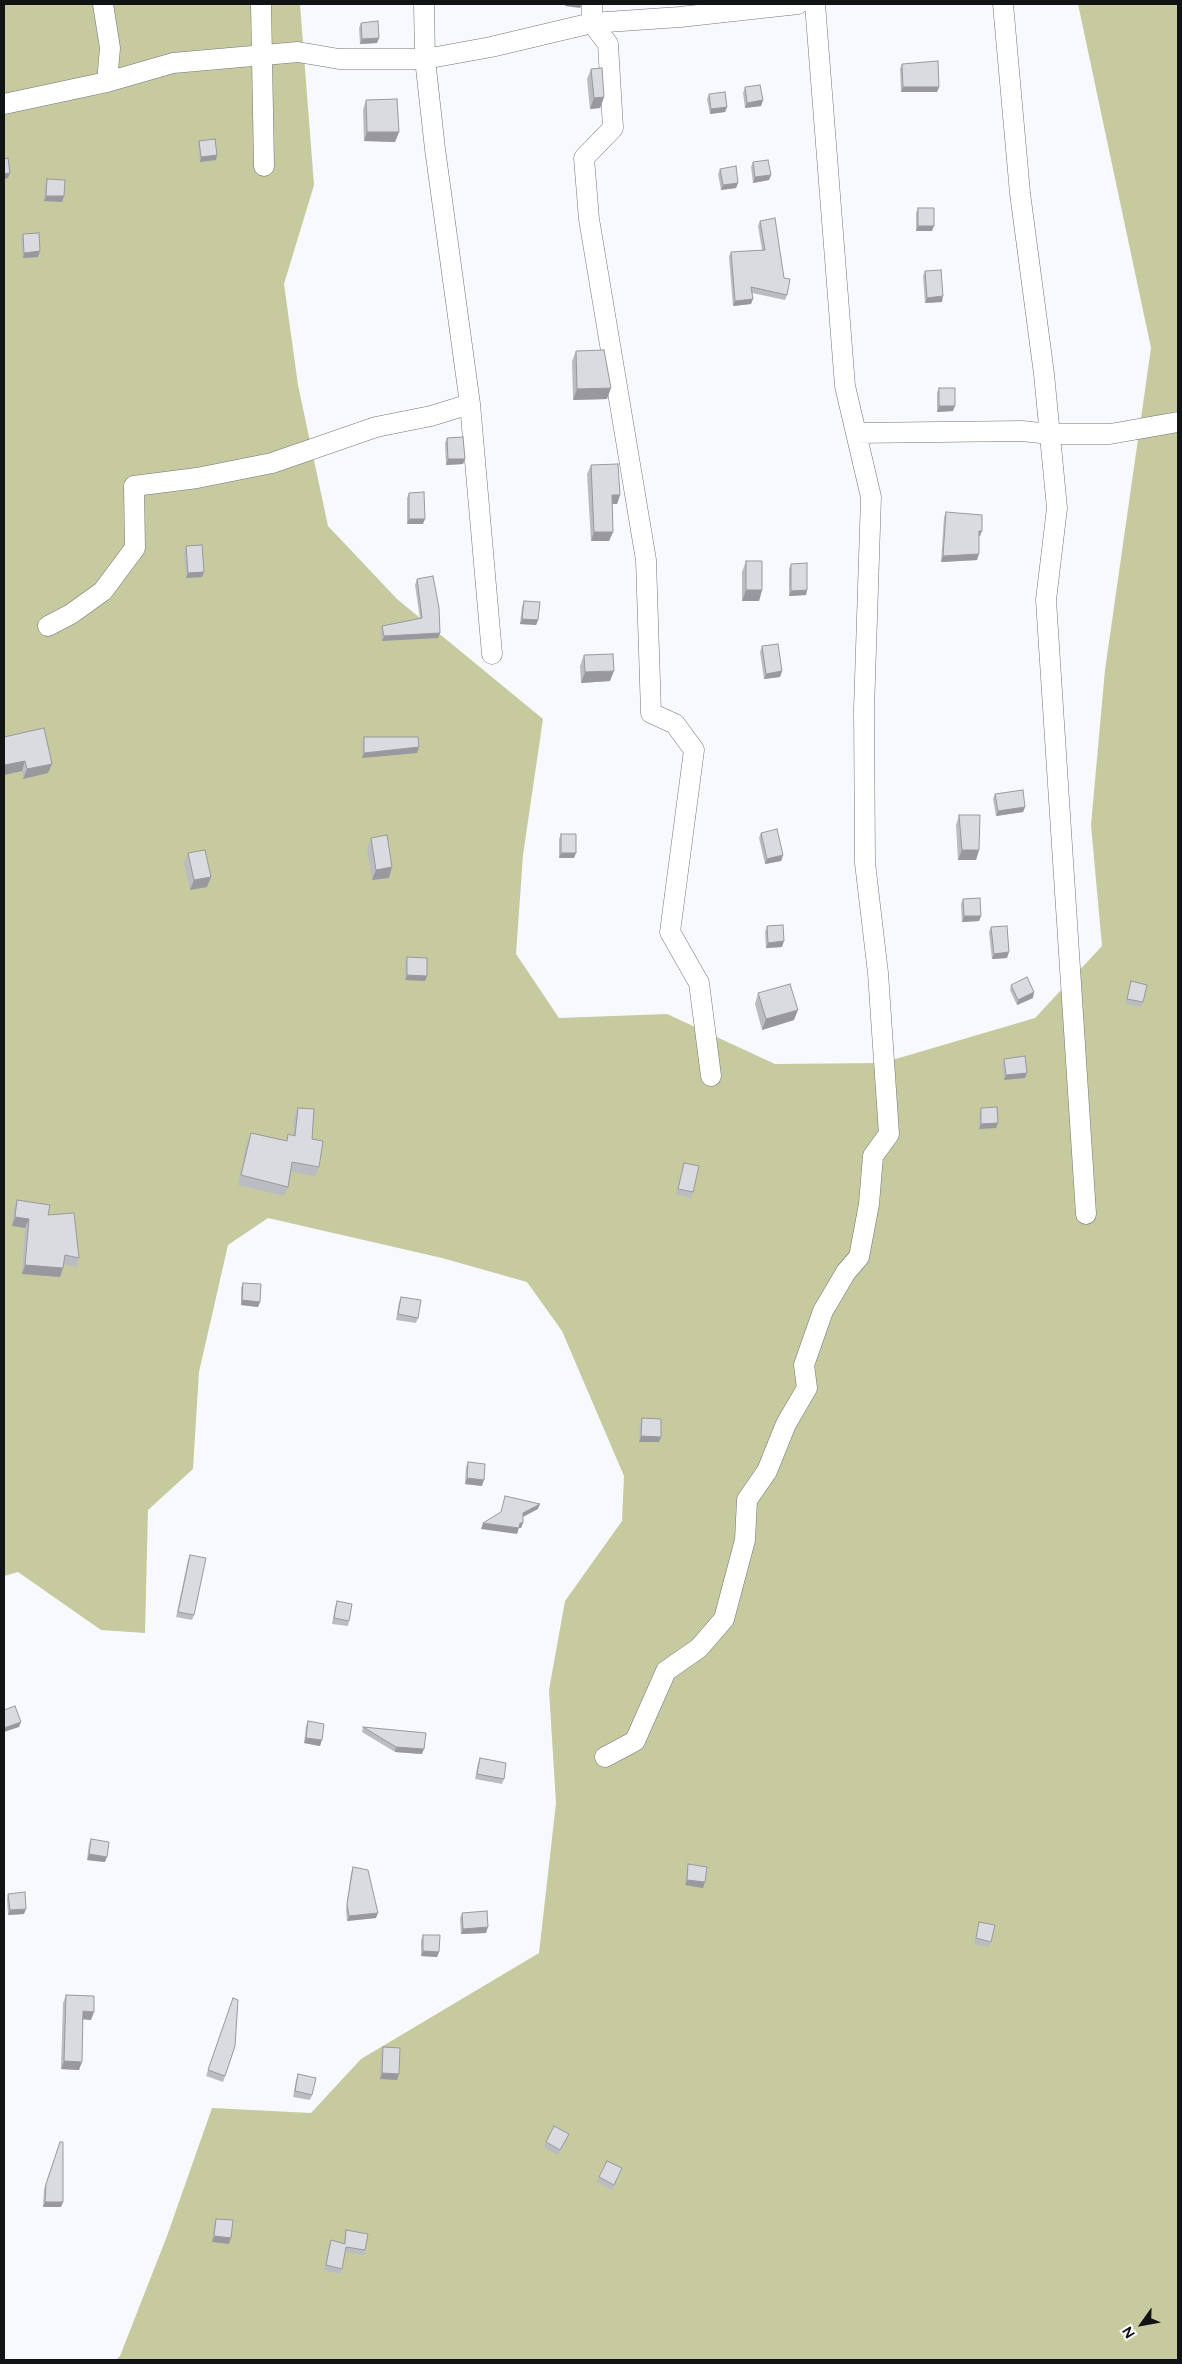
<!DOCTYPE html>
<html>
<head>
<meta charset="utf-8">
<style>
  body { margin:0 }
  #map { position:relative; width:1182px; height:2364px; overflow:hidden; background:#f7f9fe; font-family:Figtree,sans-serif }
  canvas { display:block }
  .frame { position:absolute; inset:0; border:5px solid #121315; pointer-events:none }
  .north { position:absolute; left:1117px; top:2299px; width:50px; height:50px; -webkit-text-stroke:4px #fff; paint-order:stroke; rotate:238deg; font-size:14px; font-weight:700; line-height:20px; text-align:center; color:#121315 }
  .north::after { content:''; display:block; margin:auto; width:18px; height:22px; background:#121315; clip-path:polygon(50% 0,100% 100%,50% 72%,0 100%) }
</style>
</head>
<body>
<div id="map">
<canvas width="1182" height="2364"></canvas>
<div class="frame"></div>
<div class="north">N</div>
</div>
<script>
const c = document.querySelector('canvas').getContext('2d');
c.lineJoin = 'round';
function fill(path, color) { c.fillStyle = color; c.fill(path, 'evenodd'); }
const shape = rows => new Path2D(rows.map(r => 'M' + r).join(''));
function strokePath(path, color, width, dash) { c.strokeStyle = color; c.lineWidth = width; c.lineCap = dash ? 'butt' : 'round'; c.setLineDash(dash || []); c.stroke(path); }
fill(shape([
  [4,4,300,4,314,185,284,284,298,385,328,526,397,599,543,719,523,855,516,954,559,1018,667,1014,775,1064,882,1063,1035,1018,1102,946,1091,825,1105,670,1151,348,1078,4,1178,4,1178,2360,116,2360,120,2356,167,2236,212,2108,311,2113,361,2059,539,1953,556,1803,549,1690,565,1601,622,1521,624,1476,562,1331,527,1282,442,1258,268,1218,228,1245,199,1372,193,1469,148,1510,145,1633,101,1630,18,1572,4,1576]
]), '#c6ca9e');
const minor = shape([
  [103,4,110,48,107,82],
  [261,4,264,166],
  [424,4,425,59,435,149,470,404,492,654],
  [592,4,592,23,608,44,613,128,584,158,589,219,646,560,651,713,675,724,694,750,670,932,699,983,711,1076],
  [1003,4,1020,193,1044,374,1057,508,1046,600,1086,1214],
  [4,104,107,82,173,63,298,52,339,59,425,59,491,47,592,23,680,17,798,4],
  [856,433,1022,431,1050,434,1110,434,1178,422],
  [48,626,71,614,103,591,135,548,134,486,197,478,272,463,376,427,431,416,470,404],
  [605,1757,635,1741,666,1671,699,1648,724,1619,745,1540,747,1500,767,1471,786,1424,807,1388,804,1365,823,1311,846,1272,859,1257,869,1204,873,1156,889,1134,878,973,865,863,864,709,871,497,845,386,815,4]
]);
strokePath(minor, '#737479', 21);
strokePath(minor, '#fff', 20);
fill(shape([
  [361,23,379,38,377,43,360,44,359,28],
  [902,64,939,87,937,92,901,92,900,69],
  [591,69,604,97,600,108,590,109,587,79],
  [745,87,763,100,761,106,745,108,743,93],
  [709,94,727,107,725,112,710,114,707,99],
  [366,100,399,132,395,142,364,141,363,110],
  [199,141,217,155,216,160,200,162,198,146],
  [753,162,771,175,769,180,753,183,751,167],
  [720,169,738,183,736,188,721,190,718,174],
  [47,179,64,196,62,202,44,201,45,184],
  [918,208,932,231,916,231,916,213],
  [760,221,787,295,785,300,752,293,751,304,733,306,729,257,731,252,762,250,758,226],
  [23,234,38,257,23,258,21,240],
  [925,271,942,302,925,303,923,276],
  [576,351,607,399,573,400,572,361],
  [939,388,953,411,937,412,937,393],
  [447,438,465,459,463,464,446,465,445,443],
  [591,465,620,495,617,504,612,504,613,532,609,541,591,541,587,474],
  [409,493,423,524,407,524,407,498],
  [946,512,980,536,979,536,977,560,941,562,944,517],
  [186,546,202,577,186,578,184,552],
  [746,561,762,590,759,601,742,601,742,572],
  [791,564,807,590,806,595,789,596,789,569],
  [417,579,440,633,438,638,382,641,380,631,382,626,420,619,415,585],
  [524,601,538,620,536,625,520,624,522,606],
  [762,646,782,671,780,677,764,679,760,652],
  [584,655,610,681,581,683,580,666],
  [4,737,48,773,23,779,22,771,4,775],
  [364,737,417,753,362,758,362,742],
  [995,794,1025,807,1023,812,996,816,993,799],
  [959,815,979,850,976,860,958,860,956,825],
  [761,833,783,855,781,861,765,864,759,838],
  [561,834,574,858,559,858,559,839],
  [371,838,389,878,372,880,367,848],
  [188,853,211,877,207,887,190,890,184,863],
  [963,899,981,916,979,921,962,922,961,904],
  [767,926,782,947,766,948,765,932],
  [991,927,1007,958,992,959,989,932],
  [407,957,427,976,425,981,405,980,405,963],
  [1131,981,1143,1002,1141,1007,1125,1004],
  [1011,985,1033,998,1017,1005,1010,990],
  [758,993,794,1020,762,1030,755,1004],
  [1004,1059,1025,1078,1004,1080,1002,1064],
  [298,1108,312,1139,319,1167,315,1176,291,1172,288,1187,284,1196,238,1185,247,1142,251,1133,286,1141,288,1134,293,1135,294,1117],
  [981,1108,998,1123,996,1128,979,1129,979,1113],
  [684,1163,693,1192,691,1198,676,1194],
  [17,1200,48,1215,79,1258,76,1267,64,1264,60,1277,22,1274,25,1228,12,1226,14,1209],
  [243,1283,260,1302,258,1307,241,1305,241,1288],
  [401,1297,418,1318,416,1323,396,1320,399,1302],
  [642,1418,659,1442,639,1442,640,1423],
  [468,1462,482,1486,465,1484,466,1467],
  [190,1555,194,1615,192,1620,176,1617,188,1560],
  [337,1601,349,1621,348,1626,332,1624,335,1607],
  [308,1721,320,1746,304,1743,306,1726],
  [363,1727,422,1754,395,1752,362,1732],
  [480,1758,504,1779,502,1784,475,1779,478,1763],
  [91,1839,105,1862,87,1860,89,1844],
  [688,1864,705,1882,703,1888,685,1885,687,1870],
  [353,1867,376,1918,347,1921,346,1910,351,1873],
  [8,1894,24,1914,8,1915,7,1899],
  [462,1913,486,1933,461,1934,460,1918],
  [979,1922,991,1942,989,1947,974,1944],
  [423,1935,439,1952,437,1957,421,1956,421,1940],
  [66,1995,91,2020,83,2019,79,2070,61,2069,63,2003],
  [233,1998,235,2046,223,2082,206,2076],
  [383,2047,397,2080,380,2079,381,2052],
  [298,2074,312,2095,310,2100,293,2097,296,2080],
  [567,2139,558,2155,544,2147,546,2142],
  [60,2142,63,2202,61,2207,43,2207,44,2189],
  [622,2168,612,2190,597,2182,599,2177],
  [216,2219,229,2244,212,2242,214,2224],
  [346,2230,365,2250,364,2255,345,2252,342,2269,340,2274,324,2270,329,2246,331,2240,344,2243,345,2235]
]), '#bbbcc1');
fill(shape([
  [566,4,582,4,580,8,565,6],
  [379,38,377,43,360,44,362,39],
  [903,87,939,87,937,92,901,92],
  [604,97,600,108,590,109,594,98],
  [763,100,761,106,745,108,747,103],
  [727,107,725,112,710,114,711,109],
  [367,132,399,132,395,142,364,141],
  [217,155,216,160,200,162,201,157],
  [10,173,8,178,4,179,4,174],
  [771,175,769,180,753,183,755,177],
  [738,183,736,188,721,190,723,185],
  [46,196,64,196,62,202,44,201],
  [918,226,934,226,932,231,916,231],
  [40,251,38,257,23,258,24,253],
  [943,296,942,302,925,303,927,298],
  [753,299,751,304,733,306,735,301],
  [611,388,607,399,573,400,577,389],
  [939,406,955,406,953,411,937,412],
  [448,459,465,459,463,464,446,465],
  [612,495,620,495,617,504,609,504],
  [409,519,425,519,423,524,407,524],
  [979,531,982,531,980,536,977,536],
  [594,532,613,532,609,541,591,541],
  [979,554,977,560,941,562,943,556],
  [204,572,202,577,186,578,188,573],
  [746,590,762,590,759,601,742,601],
  [807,590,806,595,789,596,791,591],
  [522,619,538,620,536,625,520,624],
  [440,633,438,638,382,641,384,636],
  [614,671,610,681,581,683,585,672],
  [782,671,780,677,764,679,766,674],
  [419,747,417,753,362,758,364,753],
  [25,761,22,771,4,775,5,765],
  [52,764,48,773,23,779,27,769],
  [1025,807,1023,812,996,816,998,811],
  [962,850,979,850,976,860,958,860],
  [561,853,576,853,574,858,559,858],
  [783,855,781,861,765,864,767,859],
  [392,867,389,878,372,880,376,870],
  [211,877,207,887,190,890,194,880],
  [964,916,981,916,979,921,962,922],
  [784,941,782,947,766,948,768,943],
  [1009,952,1007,958,992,959,994,954],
  [407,975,427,976,425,981,405,980],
  [1034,992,1033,998,1017,1005,1018,1000],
  [798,1010,794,1020,762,1030,766,1019],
  [1027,1073,1025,1078,1004,1080,1006,1075],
  [998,1123,996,1128,979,1129,981,1124],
  [15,1217,29,1219,25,1228,12,1226],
  [25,1265,63,1268,60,1277,22,1274],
  [242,1300,260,1302,258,1307,241,1305],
  [641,1436,661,1437,659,1442,639,1442],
  [467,1478,484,1480,482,1486,465,1484],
  [540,1504,538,1509,521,1518,523,1513],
  [483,1523,519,1528,517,1534,481,1529],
  [520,1523,523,1523,521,1528,518,1528],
  [21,1722,19,1727,4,1732,4,1728],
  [306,1738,322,1740,320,1746,304,1743],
  [396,1747,424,1749,422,1754,395,1752],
  [89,1854,107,1857,105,1862,87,1860],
  [687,1880,705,1882,703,1888,685,1885],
  [26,1909,24,1914,8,1915,10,1910],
  [378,1913,376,1918,347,1921,349,1916],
  [488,1927,486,1933,461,1934,463,1929],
  [423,1951,439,1952,437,1957,421,1956],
  [83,2011,94,2012,91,2020,80,2019],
  [64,2061,82,2062,79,2070,61,2069],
  [382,2073,399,2074,397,2080,380,2079],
  [45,2202,63,2202,61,2207,43,2207],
  [214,2236,231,2238,229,2244,212,2242]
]), '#99999d');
const building = shape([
  [378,21,379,38,362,39,361,23,378,21],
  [938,61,939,87,903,87,902,64,938,61],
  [602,68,604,97,594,98,591,69,602,68],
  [760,85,763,100,747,103,745,87,760,85],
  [725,92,727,107,711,109,709,94,725,92],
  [397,99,399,132,367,132,366,100,397,99],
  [215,139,217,155,201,157,199,141,215,139],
  [8,158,10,173,4,174,4,159,8,158],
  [768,160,771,175,755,177,753,162,768,160],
  [736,166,738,183,723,185,720,169,736,166],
  [47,179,65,180,64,196,46,196,47,179],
  [918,208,934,208,934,226,918,226,918,208],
  [775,218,784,278,790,279,787,295,751,287,753,299,735,301,731,252,765,250,760,221,775,218],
  [39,233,40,251,24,253,23,234,39,233],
  [941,270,943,296,927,298,925,271,941,270],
  [604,350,611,388,577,389,576,351,604,350],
  [939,388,955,388,955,406,939,406,939,388],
  [463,437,465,459,448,459,447,438,463,437],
  [618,464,620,495,612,495,613,532,594,532,591,465,618,464],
  [424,492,425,519,409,519,409,493,424,492],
  [946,512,982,515,982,531,979,531,979,554,943,556,946,512],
  [202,545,204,572,188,573,186,546,202,545],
  [746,561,762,561,762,590,746,590,746,561],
  [807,563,807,590,791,591,791,564,807,563],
  [433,576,439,608,440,633,384,636,382,626,422,618,417,579,433,576],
  [524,601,540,602,538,620,522,619,524,601],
  [778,644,782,671,766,674,762,646,778,644],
  [613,654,614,671,585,672,584,655,613,654],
  [44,728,52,764,27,769,25,761,5,765,4,762,4,737,44,728],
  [364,737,418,737,419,747,364,753,364,737],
  [1023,790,1025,807,998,811,995,794,1023,790],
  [959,815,980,815,979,850,962,850,959,815],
  [777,829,783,855,767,859,761,833,777,829],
  [561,834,576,834,576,853,561,853,561,834],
  [387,835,392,867,376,870,371,838,387,835],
  [205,850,211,877,194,880,188,853,205,850],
  [980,898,981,916,964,916,963,899,980,898],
  [783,925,784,941,768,943,767,926,783,925],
  [1007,926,1009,952,994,954,991,927,1007,926],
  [407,957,427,958,427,976,407,975,407,957],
  [1027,977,1034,992,1018,1000,1011,985,1027,977],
  [1131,981,1147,985,1143,1002,1127,999,1131,981],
  [790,984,798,1010,766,1019,758,993,790,984],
  [1025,1056,1027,1073,1006,1075,1004,1059,1025,1056],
  [997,1107,998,1123,981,1124,981,1108,997,1107],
  [298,1108,314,1109,312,1139,323,1141,319,1167,292,1162,288,1187,241,1175,251,1133,287,1141,288,1134,295,1136,298,1108],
  [684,1163,699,1166,693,1192,678,1189,684,1163],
  [17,1200,50,1205,48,1215,74,1213,79,1258,65,1255,63,1268,25,1265,29,1219,15,1217,17,1200],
  [243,1283,261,1284,260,1302,242,1300,243,1283],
  [401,1297,421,1300,418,1318,398,1314,401,1297],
  [642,1418,661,1419,661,1437,641,1436,642,1418],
  [468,1462,485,1464,484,1480,467,1478,468,1462],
  [505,1496,540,1504,523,1513,523,1523,520,1523,519,1528,483,1523,501,1512,505,1496],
  [190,1555,206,1558,194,1615,178,1612,190,1555],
  [337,1601,352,1604,349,1621,334,1618,337,1601],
  [15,1706,21,1722,4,1728,4,1710,15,1706],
  [308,1721,324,1724,322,1740,306,1738,308,1721],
  [363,1727,426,1733,424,1749,396,1747,363,1727],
  [480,1758,506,1763,504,1779,477,1774,480,1758],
  [91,1839,109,1842,107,1857,89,1854,91,1839],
  [688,1864,707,1867,705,1882,687,1880,688,1864],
  [353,1867,368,1870,378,1913,349,1916,347,1904,353,1867],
  [25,1892,26,1909,10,1910,8,1894,25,1892],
  [487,1911,488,1927,463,1929,462,1913,487,1911],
  [979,1922,995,1925,991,1942,976,1938,979,1922],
  [423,1935,440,1935,439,1952,423,1951,423,1935],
  [66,1995,94,1996,94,2012,83,2011,82,2062,64,2061,66,1995],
  [233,1998,238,2000,235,2046,225,2076,208,2070,233,1998],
  [383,2047,400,2048,399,2074,382,2073,383,2047],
  [298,2074,316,2078,312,2095,295,2091,298,2074],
  [554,2126,569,2134,560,2150,546,2142,554,2126],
  [60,2142,63,2142,63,2202,45,2202,46,2184,60,2142],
  [607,2161,622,2168,614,2185,599,2177,607,2161],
  [216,2219,233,2220,231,2238,214,2236,216,2219],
  [346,2230,368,2234,365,2250,346,2247,342,2269,326,2265,331,2240,345,2244,346,2230]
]);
fill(building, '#dadbe0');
strokePath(building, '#99999d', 1);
</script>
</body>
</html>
